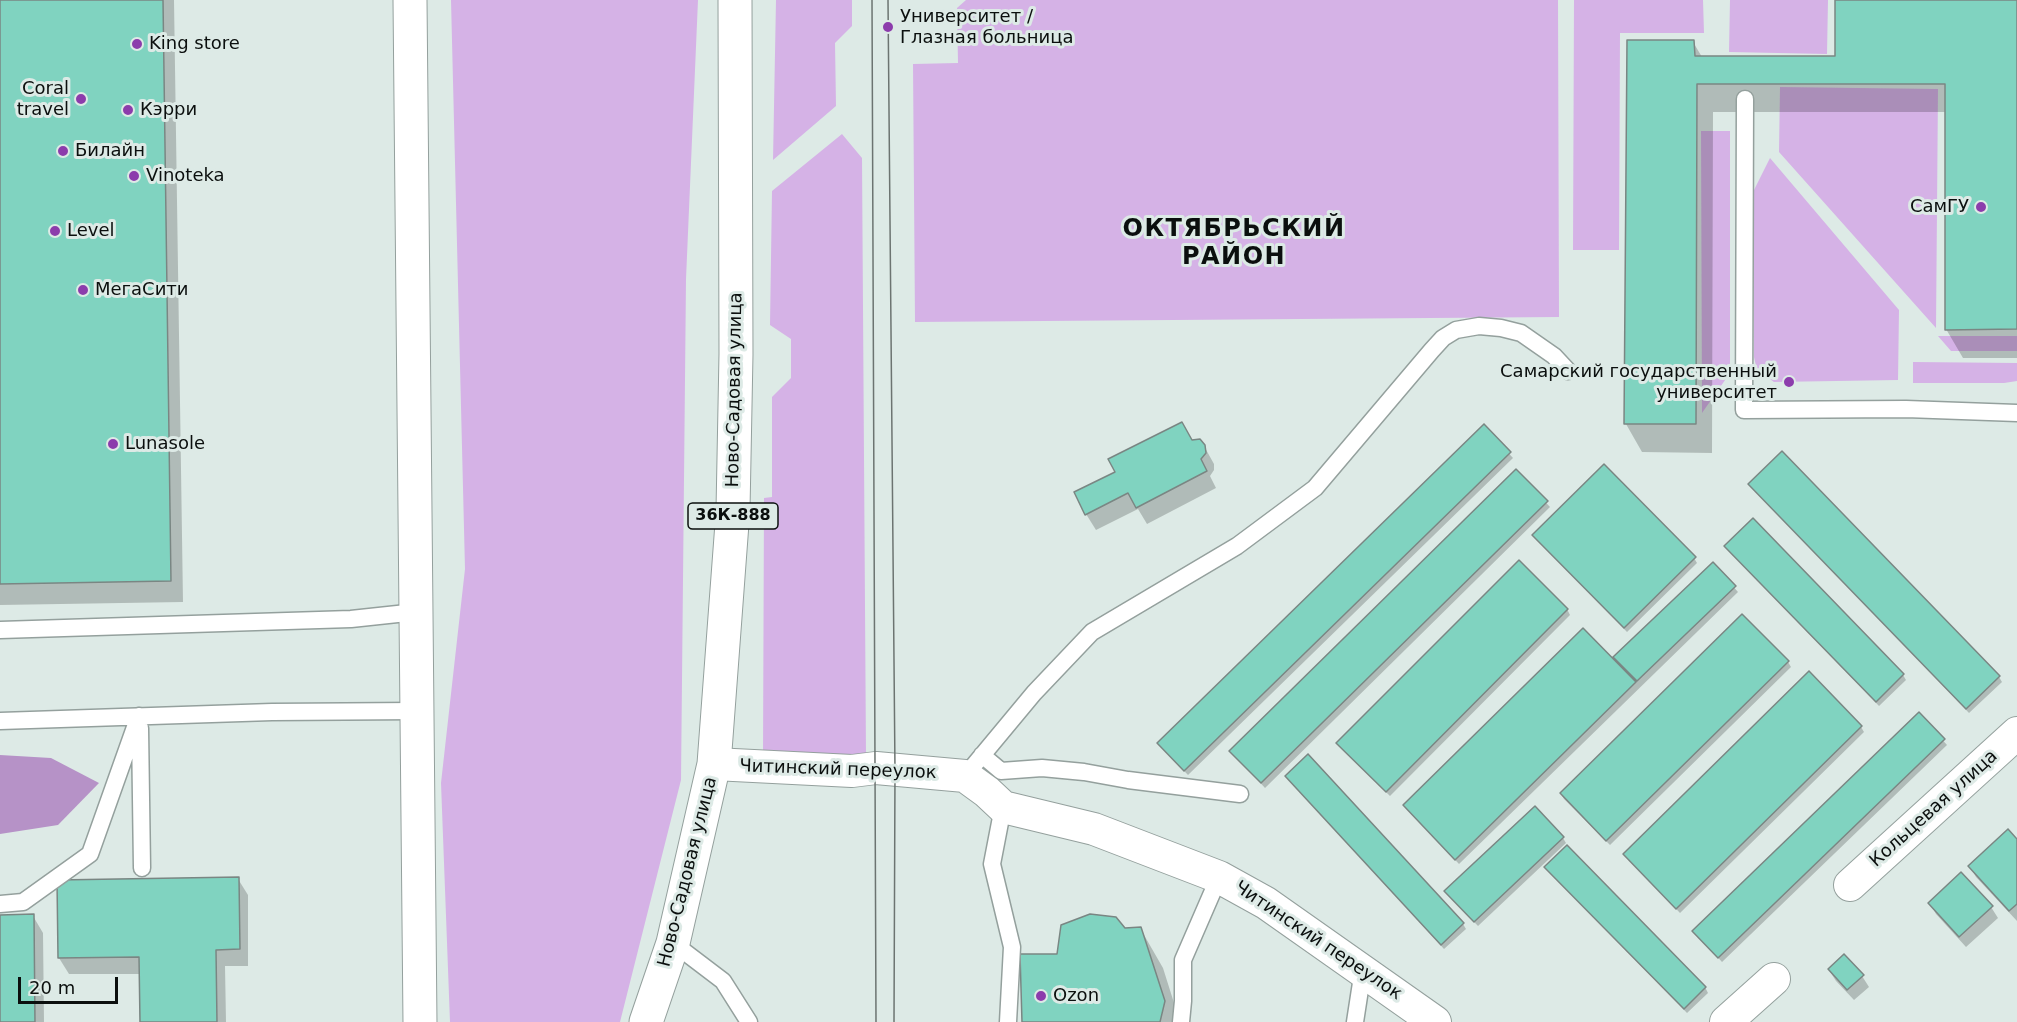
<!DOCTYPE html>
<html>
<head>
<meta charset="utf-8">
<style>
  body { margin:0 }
  #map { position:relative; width:2017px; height:1022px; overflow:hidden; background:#ddeae6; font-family:"DejaVu Sans",sans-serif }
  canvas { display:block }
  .scale { position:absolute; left:18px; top:977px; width:100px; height:27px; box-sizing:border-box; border:3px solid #0b0f0e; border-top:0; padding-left:8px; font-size:18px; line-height:21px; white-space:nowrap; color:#0b0f0e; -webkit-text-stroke:4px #ddeae6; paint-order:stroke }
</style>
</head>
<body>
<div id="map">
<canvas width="2017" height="1022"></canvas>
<div class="scale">20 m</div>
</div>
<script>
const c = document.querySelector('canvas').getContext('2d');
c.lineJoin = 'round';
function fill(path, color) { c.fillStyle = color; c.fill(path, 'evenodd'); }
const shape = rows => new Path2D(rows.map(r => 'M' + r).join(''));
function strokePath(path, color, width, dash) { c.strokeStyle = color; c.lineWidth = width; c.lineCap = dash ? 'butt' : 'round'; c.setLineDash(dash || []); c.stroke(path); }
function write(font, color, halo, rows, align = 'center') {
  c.font = font + ' "DejaVu Sans",sans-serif'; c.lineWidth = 6; c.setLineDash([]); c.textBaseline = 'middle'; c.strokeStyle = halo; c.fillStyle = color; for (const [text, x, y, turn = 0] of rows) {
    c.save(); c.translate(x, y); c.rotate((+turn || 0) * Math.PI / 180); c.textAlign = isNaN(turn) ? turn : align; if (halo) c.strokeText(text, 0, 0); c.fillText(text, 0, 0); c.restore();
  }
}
fill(shape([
  [451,0,698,0,686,279,681,780,620,1022,450,1022,441,783,465,569],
  [776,0,852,0,852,26,835,43,836,106,773,160],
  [966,0,1558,0,1559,317,915,322,913,64,958,63,957,8],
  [1574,0,1703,0,1704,33,1620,33,1619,250,1573,250],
  [1730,0,1828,0,1827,54,1729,52],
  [1780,87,1938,89,1936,328,1779,152],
  [1701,131,1730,131,1730,373,1702,413],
  [842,134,862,158,866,756,763,757,764,498,772,497,772,397,791,378,791,339,770,325,772,191],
  [1770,158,1899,310,1898,380,1774,382,1757,370,1754,357,1753,192],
  [1938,336,2017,336,2017,351,1951,351],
  [1913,362,2017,363,2017,381,2004,383,1913,383]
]), '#d5b2e6');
fill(shape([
  [0,755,51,758,99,783,58,825,0,834]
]), '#b692c7');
fill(shape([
  [0,0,174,0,183,602,0,605],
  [1837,0,2017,0,2017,358,1963,358,1946,329,1947,112,1713,112,1712,453,1642,452,1626,424,1693,42,1702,57,1836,57],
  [1484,426,1513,458,1188,775,1162,748],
  [1192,441,1204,446,1214,464,1214,470,1210,476,1216,488,1147,524,1138,509,1096,530,1086,514],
  [1516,471,1550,507,1265,788,1231,751],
  [1750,484,1999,677,2002,682,1969,713],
  [1753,520,1903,675,1906,680,1879,706,1729,551],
  [1534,535,1694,558,1697,563,1627,632,1537,540],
  [1713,564,1738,592,1459,864,1404,806,1612,660],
  [1567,609,1570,615,1390,796,1341,748,1338,743],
  [1788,662,1791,667,1610,845,1564,799,1561,794],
  [1919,714,1947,745,1722,962,1694,931],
  [1861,727,1864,732,1680,913,1625,855],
  [1286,776,1463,924,1466,929,1444,949],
  [1563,838,1566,843,1478,926,1449,896],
  [2017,841,2017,921,1976,877,1970,866],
  [1549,872,1705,987,1708,993,1687,1013],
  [238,879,248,895,248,966,225,966,226,1022,142,1022,141,974,69,974,59,958],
  [1930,903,1991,907,1998,918,1966,947,1936,914],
  [0,916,33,916,43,933,44,1022,0,1022],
  [1140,928,1163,968,1180,1022,1023,1022,1058,956,1125,930],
  [1829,970,1862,976,1869,987,1854,1000,1836,981]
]), '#0003');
const building = shape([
  [0,0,163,0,171,581,0,584,0,0],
  [1835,0,2017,0,2017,329,1945,330,1945,84,1697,84,1696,424,1624,424,1627,40,1694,40,1695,56,1835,56,1835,0],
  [1182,422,1192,440,1200,439,1205,445,1206,453,1201,459,1207,471,1136,508,1128,493,1085,515,1074,492,1115,472,1108,459,1182,422],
  [1484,424,1511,452,1184,771,1157,743,1484,424],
  [1782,451,2000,676,1966,709,1748,484,1782,451],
  [1604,464,1696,557,1624,628,1532,535,1604,464],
  [1516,469,1548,501,1261,783,1229,751,1516,469],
  [1753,518,1904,674,1876,702,1724,546,1753,518],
  [1519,560,1568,609,1386,792,1336,743,1519,560],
  [1713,562,1736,586,1637,681,1613,657,1713,562],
  [1742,614,1789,661,1606,841,1560,793,1742,614],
  [1583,628,1636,682,1455,860,1403,805,1583,628],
  [1809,671,1862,726,1676,909,1623,854,1809,671],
  [1919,712,1945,739,1718,958,1692,931,1919,712],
  [1308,754,1464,923,1441,945,1285,776,1308,754],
  [1535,806,1564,837,1474,922,1444,891,1535,806],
  [2008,829,2017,839,2017,904,2009,911,1968,866,2008,829],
  [1567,845,1706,987,1684,1009,1544,867,1567,845],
  [1961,872,1993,906,1959,937,1928,903,1961,872],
  [239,877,240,949,216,950,217,1022,140,1022,139,957,58,958,57,880,239,877],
  [34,914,35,1022,0,1022,0,915,34,914],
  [1090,914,1116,917,1125,928,1141,927,1165,1001,1160,1022,1022,1022,1020,954,1057,954,1061,925,1090,914],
  [1844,954,1864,975,1847,990,1828,969,1844,954]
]);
fill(building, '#80d3c0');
strokePath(building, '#7a8683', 1.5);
const lane = shape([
  [1745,99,1744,410,1906,409,2017,413],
  [0,630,351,619,416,612],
  [0,721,272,712,417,711],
  [140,728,142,868],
  [982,755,1001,771,1042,768,1084,772,1128,780,1240,794],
  [965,776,1034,693,1092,632,1237,546,1315,488,1432,350,1443,338,1456,330,1479,326,1501,328,1521,333,1554,356,1568,371],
  [1003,807,992,864,1012,947,1008,1022],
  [0,904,23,902,90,854,139,716],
  [673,943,723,981,749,1022],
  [1181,1022,1183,1001,1183,960,1219,877],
  [1355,1022,1363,970]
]);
const street = shape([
  [714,764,852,771,876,768,965,776,987,792,1003,807,1094,829,1219,877,1266,903,1435,1022],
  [1850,885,2017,733],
  [1726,1022,1774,979]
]);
const primary = shape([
  [410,0,420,1022],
  [646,1022,673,943,714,764,733,510,736,354,735,0]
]);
strokePath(lane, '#94a09d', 19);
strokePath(street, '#94a09d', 34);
strokePath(primary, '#94a09d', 35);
strokePath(lane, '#fff', 16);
strokePath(street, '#fff', 32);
strokePath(primary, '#fff', 33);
strokePath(shape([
  [872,0,876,1022],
  [888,0,895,770,894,1022]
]), '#6c7471', 1.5);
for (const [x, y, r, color] of [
  [888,27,6,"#8c3cac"],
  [137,44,6,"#8c3cac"],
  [81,99,6,"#8c3cac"],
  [128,110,6,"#8c3cac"],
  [63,151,6,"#8c3cac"],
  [134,176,6,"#8c3cac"],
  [1981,207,6,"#8c3cac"],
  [55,231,6,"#8c3cac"],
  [83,290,6,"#8c3cac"],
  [1789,382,6,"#8c3cac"],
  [113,444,6,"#8c3cac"],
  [1041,996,6,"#8c3cac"]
]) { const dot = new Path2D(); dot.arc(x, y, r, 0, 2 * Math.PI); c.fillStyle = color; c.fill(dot); strokePath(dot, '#ddeae6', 2); }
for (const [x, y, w] of [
  [733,516,90]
]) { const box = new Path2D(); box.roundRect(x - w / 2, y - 13, w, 26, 4.5); c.fillStyle = '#ddeae6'; c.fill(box); strokePath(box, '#0b0f0e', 1.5); }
write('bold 16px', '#0b0f0e', null, [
  ["36К-888",733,516]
]);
write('18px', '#0b0f0e', '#ddeae6', [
  ["Университет /",900,17],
  ["Глазная больница",900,38],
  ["King store",149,44],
  ["Coral",69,89,"right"],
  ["travel",69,110,"right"],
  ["Кэрри",140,110],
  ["Билайн",75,151],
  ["Vinoteka",146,176],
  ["СамГУ",1969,207,"right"],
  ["Level",67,231],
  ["МегаСити",95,290],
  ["Самарский государственный",1777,372,"right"],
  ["университет",1777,393,"right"],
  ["Lunasole",125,444],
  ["Ozon",1053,996]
], 'left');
write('18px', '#0b0f0e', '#ddeae6', [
  ["Ново-Садовая улица",735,390,-89],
  ["Читинский переулок",838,770,2],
  ["Кольцевая улица",1934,809,-42],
  ["Ново-Садовая улица",688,872,-76],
  ["Читинский переулок",1318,941,34]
]);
c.letterSpacing = '1.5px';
write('bold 24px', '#0b0f0e', '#ddeae6', [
  ["ОКТЯБРЬСКИЙ",1234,230],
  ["РАЙОН",1234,258]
]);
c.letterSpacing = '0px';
</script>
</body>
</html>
